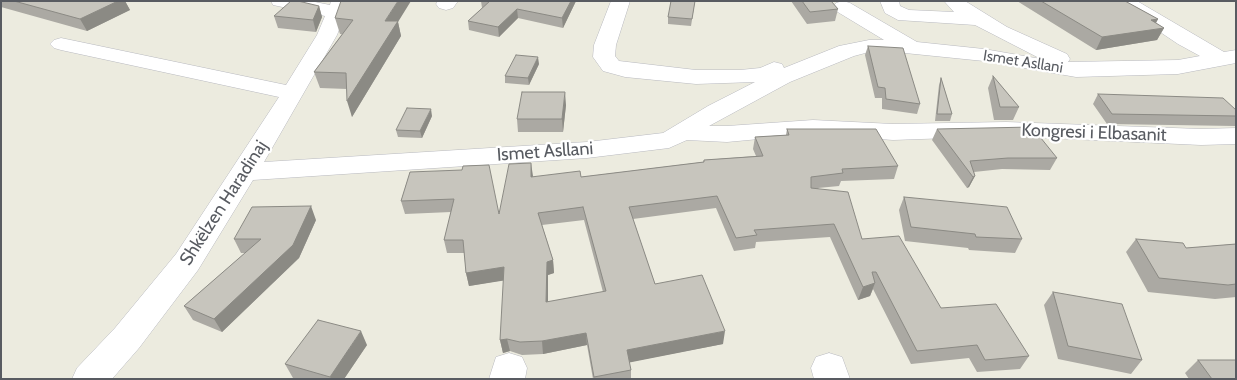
<!DOCTYPE html>
<html>
<head>
<meta charset="utf-8">
<style>
  body { margin:0 }
  #map { position:relative; width:1237px; height:380px; overflow:hidden; background:#ecebdf; font-family:Cabin,sans-serif }
  canvas { display:block }
  .frame { position:absolute; inset:0; border:2px solid #585b61; pointer-events:none }
</style>
</head>
<body>
<div id="map">
<canvas width="1237" height="380"></canvas>
<div class="frame"></div>
</div>
<script>
const c = document.querySelector('canvas').getContext('2d');
c.lineJoin = 'round';
const shape = rows => new Path2D(rows.map(r => 'M' + r).join(''));
function strokePath(path, color, width, dash) { c.strokeStyle = color; c.lineWidth = width; c.lineCap = dash ? 'butt' : 'round'; c.setLineDash(dash || []); c.stroke(path); }
function fill(path, color) { c.fillStyle = color; c.fill(path, 'evenodd'); }
function write(font, color, halo, rows, align = 'center') {
  c.font = font + ' Cabin,sans-serif'; c.lineWidth = 4.5; c.setLineDash([]); c.textBaseline = 'middle'; c.strokeStyle = halo; c.fillStyle = color; for (const [text, x, y, turn = 0] of rows) {
    c.save(); c.translate(x, y); c.rotate((+turn || 0) * Math.PI / 180); c.textAlign = isNaN(turn) ? turn : align; if (halo) c.strokeText(text, 0, 0); c.fillText(text, 0, 0); c.restore();
  }
}
const minor = shape([
  [271,1,310,1,330,5,331,1,350,1,337,35,264,162,587,142,663,133,708,106,755,82,696,84,625,77,603,71,593,57,594,45,611,1,630,1,616,45,615,56,619,61,696,70,740,70,760,68,774,62,782,64,784,68,839,46,869,40,884,40,836,11,833,7,836,3,843,1,850,3,917,42,984,49,1041,59,975,25,898,20,885,13,880,1,899,1,900,6,909,10,954,12,944,1,965,1,1007,27,1067,54,1070,59,1068,62,1178,60,1200,56,1178,44,1114,1,1137,1,1224,52,1236,50,1236,63,1178,74,1076,77,984,61,895,52,869,52,854,56,790,82,709,126,727,126,813,120,893,124,1006,122,1201,129,1236,128,1236,144,1201,145,1006,136,893,140,813,134,727,142,687,140,669,148,587,158,253,180,198,270,139,348,112,379,72,379,77,368,115,328,176,254,279,97,61,50,54,48,50,44,54,40,61,38,286,85,317,35,325,16,273,5,271,1],
  [438,1,458,1,453,8,446,10,439,8,436,4,438,1],
  [509,353,522,357,527,368,525,379,489,379,496,357,509,353],
  [829,353,842,357,850,379,814,379,811,368,816,357,829,353]
]);
strokePath(minor, '#b8b9bf', 1);
fill(minor, '#fff');
fill(shape([
  [1,1,125,1,130,10,87,31,1,7],
  [481,1,576,1,563,28,518,18,499,37,469,30,468,21,482,8],
  [695,1,691,26,668,24,668,17],
  [791,1,831,1,838,9,835,21,807,24],
  [1017,1,1125,1,1158,19,1156,23,1164,28,1157,40,1096,50],
  [319,6,322,17,316,32,278,28,274,16],
  [335,18,398,22,401,36,352,117,347,89,320,88,314,72,342,34,340,34],
  [868,46,920,104,917,114,882,109,882,98,875,98,865,55],
  [539,64,529,85,505,83,505,76],
  [993,76,1019,107,1013,120,994,120,988,88],
  [941,78,952,114,950,121,935,121,939,85],
  [1098,94,1236,110,1236,125,1235,126,1107,124,1093,104],
  [566,105,563,132,518,132,517,119],
  [432,116,422,138,398,137,396,130],
  [787,129,898,166,894,179,841,181,839,186,818,188,862,239,941,308,1029,356,1020,369,977,372,969,358,911,364,873,289,870,296,858,300,830,237,756,242,755,248,734,251,716,208,633,219,655,284,723,344,629,362,631,370,631,379,593,379,587,345,543,354,522,355,510,351,503,353,500,340,504,280,469,286,466,273,464,253,447,253,444,240,451,212,405,214,401,201,410,172,499,214,533,177,581,177,703,162,704,160,756,156,753,149,755,137,786,135],
  [584,220,603,292,548,302,548,275,554,273,553,260,542,225],
  [937,129,1057,158,1050,170,1002,169,974,172,975,176,969,187,967,188,932,140],
  [904,197,1022,239,1015,253,969,250,968,248,905,241,899,210],
  [316,220,299,258,222,332,193,320,184,306,245,253,241,253,234,239],
  [1136,239,1186,248,1236,244,1236,297,1215,299,1148,292,1126,252],
  [1053,292,1142,360,1131,374,1058,359,1044,305],
  [367,345,344,379,297,379,293,378,285,364],
  [1198,360,1236,379,1189,379,1185,373]
]), '#aba9a3');
fill(shape([
  [118,1,125,1,130,10,87,31,80,19],
  [398,1,411,1,398,22,401,36,352,117,347,101,385,21],
  [571,1,576,1,563,28,562,18],
  [319,6,322,17,316,32,313,20],
  [517,9,518,18,499,37,498,27],
  [1158,19,1152,30,1164,28,1157,40,1096,50,1102,37,1151,20],
  [538,57,539,64,529,85,528,78],
  [565,92,566,105,563,132,562,119],
  [431,109,432,116,422,138,420,131],
  [531,163,533,176,532,190,531,177],
  [975,176,969,187,967,188,973,177],
  [311,206,316,220,299,258,222,332,214,319],
  [553,260,554,273,548,275,548,315,546,302,547,262],
  [504,267,507,280,469,286,466,273],
  [875,283,870,296,858,300,863,287],
  [361,331,367,345,344,379,331,379,330,377],
  [725,331,723,344,627,363,627,350],
  [586,333,587,345,543,354,542,341],
  [507,339,510,351,503,353,500,340]
]), '#8b8a84');
const building = shape([
  [14,1,118,1,80,19,14,1],
  [291,1,298,1,319,6,313,20,274,16,291,1],
  [341,1,398,1,385,21,398,21,347,101,346,73,314,72,353,20,335,18,341,1],
  [490,1,571,1,562,18,517,9,498,27,468,21,490,1],
  [671,1,695,1,692,19,668,17,671,1],
  [802,1,831,1,838,9,810,12,802,1],
  [1041,1,1125,1,1158,19,1151,20,1164,28,1102,37,1041,1],
  [868,46,903,48,920,104,886,99,885,88,878,87,868,46],
  [516,55,538,57,528,78,505,76,516,55],
  [993,76,1019,107,1000,107,993,76],
  [941,78,952,114,937,114,941,78],
  [522,92,565,92,562,119,517,119,522,92],
  [1098,94,1223,98,1236,110,1236,116,1112,114,1098,94],
  [407,108,431,109,420,131,396,130,407,108],
  [1032,127,1057,158,1008,158,970,161,975,176,973,177,937,129,1032,127],
  [787,129,876,129,898,166,842,169,843,173,811,177,811,188,848,192,862,239,899,236,941,308,996,304,1029,356,985,360,977,345,917,351,876,272,872,272,875,283,863,287,834,224,754,230,757,235,736,238,717,196,629,207,655,284,702,275,725,331,627,350,631,370,594,377,586,333,542,341,520,342,507,339,500,340,504,267,466,273,463,240,444,240,454,199,401,201,410,172,462,170,463,166,489,165,499,214,509,164,531,163,531,177,580,171,581,177,704,162,704,160,763,156,755,137,789,135,787,129],
  [583,207,606,291,546,302,547,262,553,260,538,213,583,207],
  [904,197,1007,207,1022,239,976,237,975,234,911,227,904,197],
  [311,206,293,245,214,319,184,306,261,239,234,239,252,207,311,206],
  [1136,239,1183,243,1186,248,1236,244,1236,284,1228,285,1159,278,1136,239],
  [1053,292,1122,304,1142,360,1068,346,1053,292],
  [318,320,361,331,330,377,285,364,318,320],
  [1198,360,1236,360,1236,379,1212,379,1198,360]
]);
fill(building, '#c7c5bd');
strokePath(building, '#8b8a84', 1);
write('15px', '#585b61', '#fff', [
  ["Ismet Asllani",1023,62,9]
]);
write('18px', '#585b61', '#fff', [
  ["Kongresi i Elbasanit",1094,133,2],
  ["Ismet Asllani",545,152,-4],
  ["Shkëlzen Haradinaj",224,203,-57]
]);
</script>
</body>
</html>
